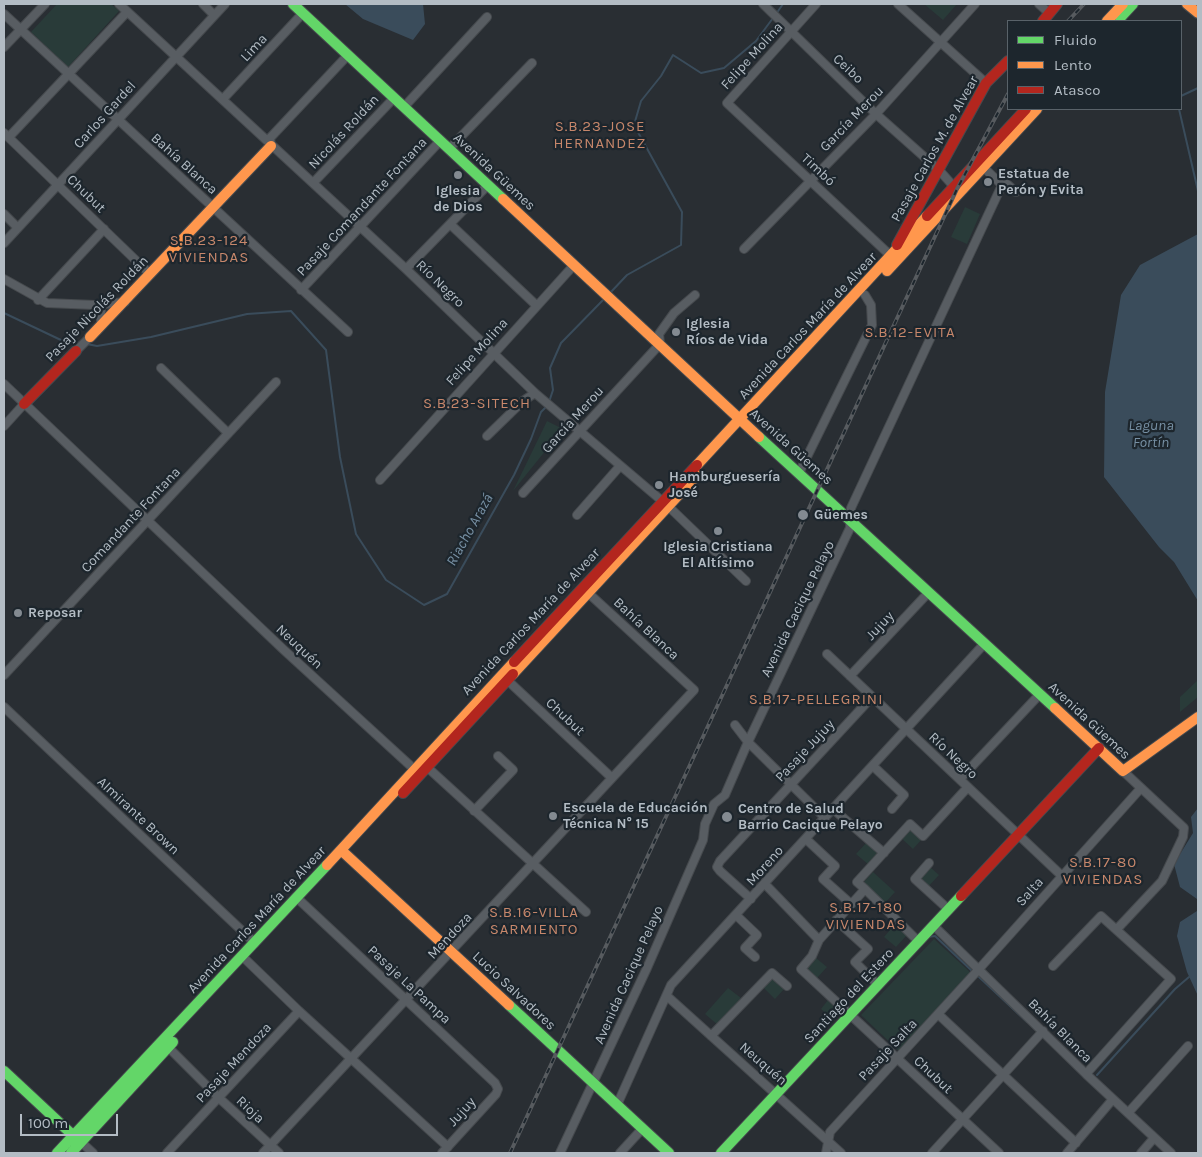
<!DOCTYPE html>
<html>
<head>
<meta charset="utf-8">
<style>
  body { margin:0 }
  #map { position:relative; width:1202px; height:1157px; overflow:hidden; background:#292e33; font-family:Karla,sans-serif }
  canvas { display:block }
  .frame { position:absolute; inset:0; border:5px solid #b3bcc4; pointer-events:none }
  .legend { position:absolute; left:1007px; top:20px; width:175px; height:90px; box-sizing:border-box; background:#1d262d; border:1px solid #596269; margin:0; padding:6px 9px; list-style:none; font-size:15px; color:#b3bcc4 }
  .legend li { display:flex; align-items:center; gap:10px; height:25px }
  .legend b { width:25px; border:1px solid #596269 }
  .scale { position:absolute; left:20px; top:1114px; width:98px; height:22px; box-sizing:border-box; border:2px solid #b3bcc4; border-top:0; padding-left:6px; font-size:15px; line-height:18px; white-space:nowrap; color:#b3bcc4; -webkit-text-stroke:4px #1d262d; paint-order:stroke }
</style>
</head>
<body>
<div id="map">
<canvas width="1202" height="1157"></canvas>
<div class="frame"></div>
<ul class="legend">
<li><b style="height:6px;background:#63d668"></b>Fluido</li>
<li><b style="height:6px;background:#ff974d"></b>Lento</li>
<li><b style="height:6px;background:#b3261e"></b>Atasco</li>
</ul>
<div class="scale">100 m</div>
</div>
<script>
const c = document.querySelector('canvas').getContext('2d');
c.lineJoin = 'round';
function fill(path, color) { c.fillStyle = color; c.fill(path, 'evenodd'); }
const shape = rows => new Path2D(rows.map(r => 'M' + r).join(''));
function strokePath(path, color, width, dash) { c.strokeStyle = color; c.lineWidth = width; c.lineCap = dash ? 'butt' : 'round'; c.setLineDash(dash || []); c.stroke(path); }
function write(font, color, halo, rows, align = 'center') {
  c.font = font + ' Karla,sans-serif'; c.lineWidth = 4.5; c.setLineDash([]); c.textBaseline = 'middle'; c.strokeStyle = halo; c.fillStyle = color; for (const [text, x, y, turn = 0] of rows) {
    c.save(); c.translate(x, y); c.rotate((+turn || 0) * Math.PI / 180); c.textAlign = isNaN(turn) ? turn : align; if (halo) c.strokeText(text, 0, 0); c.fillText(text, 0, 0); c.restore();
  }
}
fill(shape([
  [57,4,111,4,119,11,68,67,31,32],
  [924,4,957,4,943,20],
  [965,207,980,214,967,244,951,237],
  [547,421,563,429,513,491],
  [1198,680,1198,697,1180,712,1180,697],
  [910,827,922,839,913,849,900,837],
  [867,842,880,853,869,865,856,854],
  [930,867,939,875,927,888,918,879],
  [873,872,895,892,885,903,863,883],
  [895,924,907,935,896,947,884,937],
  [934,939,971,973,899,1051,861,1015],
  [816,958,827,967,817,978,807,969],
  [773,977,785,988,775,999,763,987],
  [728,988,741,998,718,1025,705,1014],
  [828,1000,839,1010,831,1018,821,1009]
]), '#293b39');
fill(shape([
  [345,4,423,4,425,24,413,40,363,19],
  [1198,234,1198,601,1174,562,1159,547,1104,477,1105,392,1121,295,1140,265],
  [1198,808,1198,996,1187,972,1177,936,1180,922,1197,911,1197,899,1180,887,1174,864,1193,833,1191,817]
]), '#3a4c5b');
strokePath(shape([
  [776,14,783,4],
  [1181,96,1198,88],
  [1179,109,1198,191],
  [610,293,627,275,681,245,682,212,634,125,641,101,661,76,673,55,701,73,724,68,756,41,773,18],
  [4,313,63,341,80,343],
  [87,344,97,346,151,337,247,314,291,311,326,350,340,457,356,534,386,580,424,605,447,594,514,475,531,439,541,412,547,406],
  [549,402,553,390,550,368,561,343,605,298],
  [928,937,935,936,971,970],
  [979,977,1027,1022],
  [1097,1075,1175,989,1189,977]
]), '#3a4c5b', 2);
const street = shape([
  [119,4,406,269,535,393,668,506,746,581],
  [203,4,214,15],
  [763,4,876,114,939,170,956,189],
  [816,4,727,103,891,256],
  [898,4,986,83],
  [1039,4,1049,13],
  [4,14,348,332],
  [4,47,45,4],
  [223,99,303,13],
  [404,107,487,17],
  [4,133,150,274],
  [9,137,127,12],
  [271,146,270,138,348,55],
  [449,149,532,63],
  [980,164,1002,185],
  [313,183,394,98],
  [1002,185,1007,184,1016,192],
  [4,214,17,227],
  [450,224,536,305],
  [4,243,225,4],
  [744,249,876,114,975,4],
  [406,269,488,185],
  [4,279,47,303,95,305,125,302],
  [301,290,440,141],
  [38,300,104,229],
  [95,305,101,310,101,324],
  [76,351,90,337],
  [161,368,228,433],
  [4,384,284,650,414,769,427,767,586,912],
  [4,426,24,404],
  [487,436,523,401,535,393],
  [799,473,872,325,871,305,865,295],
  [380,480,574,265],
  [523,493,660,344,659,334,674,313,695,295],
  [577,515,620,466],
  [827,654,1062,876],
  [4,675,276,382],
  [850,676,929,592],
  [505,678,612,778],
  [4,707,255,943],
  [735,725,748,742,825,818],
  [873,766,904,795,892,809],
  [960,779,1040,694],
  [968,787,923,836,910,824,857,882,865,889,819,940,812,956,801,969,999,1153],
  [833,809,884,853],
  [474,811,513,770,498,756],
  [806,839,835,866,823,879,851,904],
  [929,863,915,879,948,909],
  [765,884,819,940],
  [865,889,918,941],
  [296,897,495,1083,498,1089,496,1094,442,1153],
  [751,899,720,871,717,867,720,861,872,697],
  [736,915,757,935,745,948,755,957],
  [836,920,868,949,855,962,878,985],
  [933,925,1086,1074,1171,1153],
  [1117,929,1162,881,1183,837,1184,828,1123,771],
  [242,956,299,1011,448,1147],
  [1053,966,1101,916,1171,979,1086,1074],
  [667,996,841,1153],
  [938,1014,1076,1143],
  [711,1036,772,973,787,986],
  [166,1045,218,1097,279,1153],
  [617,1105,671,985,985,643],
  [1128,1113,1188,1046],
  [81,1142,93,1153],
  [167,1153,299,1011],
  [263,1153,694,690,585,590],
  [560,1153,647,968,703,840,705,824,714,804,725,795,748,742,850,528,851,508,1002,185],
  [620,1153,642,1129],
  [826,1153,830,1132,979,969,1141,788],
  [932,1153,1043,1031],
  [1067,1153,1113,1099],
  [1141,1153,1154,1138]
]);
const fast = shape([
  [293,4,503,199],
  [1120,18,1133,4],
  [759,437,1055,708],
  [509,1005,669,1153],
  [4,1071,78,1140],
  [57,1153,327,865],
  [71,1153,173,1042],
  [721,1153,961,896]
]);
const slow = shape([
  [1187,4,1198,13],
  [1107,21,1123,4],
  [503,199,759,437],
  [887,271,1037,109],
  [90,337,271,146],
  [697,465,927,216],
  [513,674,697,475],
  [1055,708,1123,771,1198,717],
  [341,850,509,1005],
  [327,865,514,662]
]);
const jam = shape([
  [1043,21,1057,4],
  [927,216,1026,109],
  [897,245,986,83,1008,61],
  [24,404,76,351],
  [514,662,697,465],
  [403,793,513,674],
  [961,896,1099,748]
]);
strokePath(street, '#464a4e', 10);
strokePath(fast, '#464a4e', 12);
strokePath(slow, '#464a4e', 12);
strokePath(jam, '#464a4e', 12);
strokePath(street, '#585d62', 8);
strokePath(fast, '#63d668', 10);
strokePath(slow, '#ff974d', 10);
strokePath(jam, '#b3261e', 10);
const rail = shape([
  [1068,21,1084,4],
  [510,1153,957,189,1008,94]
]);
strokePath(rail, '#575b5f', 4);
strokePath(rail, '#1d262d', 2, [5.5]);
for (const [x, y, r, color] of [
  [458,175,5,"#838a91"],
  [988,182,5,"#838a91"],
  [676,332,5,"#838a91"],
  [659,485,5,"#838a91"],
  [803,515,6,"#838a91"],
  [718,531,5,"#838a91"],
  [18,613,5,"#838a91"],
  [553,816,5,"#838a91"],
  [727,817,6,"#838a91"]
]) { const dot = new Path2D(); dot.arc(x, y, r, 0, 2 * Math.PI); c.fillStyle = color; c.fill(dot); strokePath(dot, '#1d262d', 2); }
write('14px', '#b3bcc4', '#1d262d', [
  ["Lima",254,48,-47],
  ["Felipe Molina",752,56,-48],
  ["Ceibo",848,69,43],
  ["Carlos Gardel",105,115,-48],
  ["García Merou",852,119,-46],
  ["Nicolás Roldán",344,132,-47],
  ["Pasaje Carlos M. de Alvear",935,149,-61],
  ["Bahía Blanca",184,164,42],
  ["Timbó",818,170,43],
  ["Avenida Güemes",494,172,43],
  ["Chubut",86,194,44],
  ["Pasaje Comandante Fontana",362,207,-47],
  ["Río Negro",440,284,44],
  ["Pasaje Nicolás Roldán",97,309,-46],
  ["Avenida Carlos María de Alvear",808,326,-47],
  ["Felipe Molina",477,352,-48],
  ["García Merou",573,420,-48],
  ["Avenida Güemes",791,447,42],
  ["Comandante Fontana",131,520,-47],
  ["Avenida Cacique Pelayo",798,609,-64],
  ["Avenida Carlos María de Alvear",531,622,-47],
  ["Jujuy",880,626,-47],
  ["Bahía Blanca",646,629,43],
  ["Neuquén",299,647,43],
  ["Chubut",565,717,43],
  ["Avenida Güemes",1089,721,43],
  ["Pasaje Jujuy",805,751,-47],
  ["Río Negro",953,756,43],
  ["Almirante Brown",138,816,43],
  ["Moreno",765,866,-48],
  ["Salta",1030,892,-48],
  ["Avenida Carlos María de Alvear",257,920,-47],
  ["Mendoza",450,936,-47],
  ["Avenida Cacique Pelayo",629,975,-66],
  ["Pasaje La Pampa",409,985,43],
  ["Lucio Salvadores",514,991,43],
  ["Santiago del Estero",849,996,-47],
  ["Bahía Blanca",1060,1031,45],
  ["Pasaje Salta",888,1050,-47],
  ["Pasaje Mendoza",234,1063,-47],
  ["Neuquén",763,1064,41],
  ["Chubut",933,1075,43],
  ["Rioja",250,1110,43],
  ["Jujuy",462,1112,-48]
]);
write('bold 14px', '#b3bcc4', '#1d262d', [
  ["Estatua de",998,174],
  ["Perón y Evita",998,190],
  ["Iglesia",458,191,"center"],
  ["de Dios",458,207,"center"],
  ["Iglesia",686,324],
  ["Ríos de Vida",686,340],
  ["Hamburguesería",669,477],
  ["José",669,493],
  ["Güemes",814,515],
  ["Iglesia Cristiana",718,547,"center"],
  ["El Altísimo",718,563,"center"],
  ["Reposar",28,613],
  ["Escuela de Educación",563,808],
  ["Técnica N° 15",563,824],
  ["Centro de Salud",738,809],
  ["Barrio Cacique Pelayo",738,825]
], 'left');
c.letterSpacing = '1px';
write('15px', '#c7876b', '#1d262d', [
  ["S.B.23-JOSE",600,127],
  ["HERNANDEZ",600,144],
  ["S.B.23-124",209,241],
  ["VIVIENDAS",209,258],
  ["S.B.12-EVITA",910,333],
  ["S.B.23-SITECH",477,404],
  ["S.B.17-PELLEGRINI",816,700],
  ["S.B.17-80",1103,863],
  ["VIVIENDAS",1103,880],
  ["S.B.17-180",866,908],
  ["VIVIENDAS",866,925],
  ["S.B.16-VILLA",534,913],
  ["SARMIENTO",534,930]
]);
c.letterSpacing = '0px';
write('italic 15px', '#7790a4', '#1d262d', [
  ["Laguna",1151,426],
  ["Fortín",1151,443],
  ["Riacho Arazá",470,530,-61]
]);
</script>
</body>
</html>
